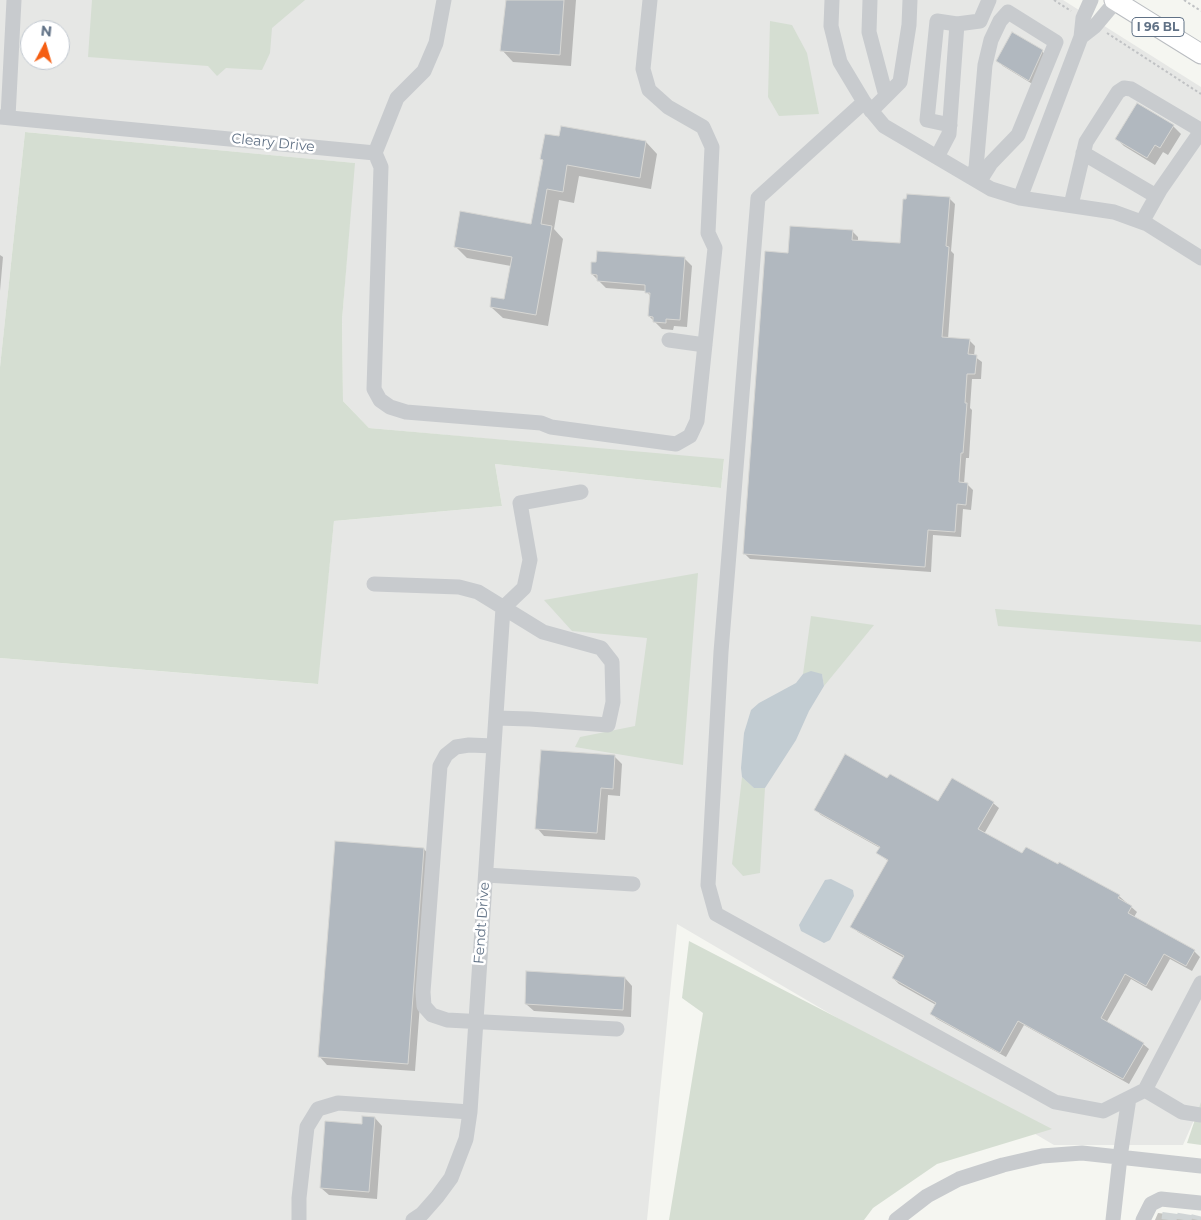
<!DOCTYPE html>
<html>
<head>
<meta charset="utf-8">
<style>
  body { margin:0 }
  #map { position:relative; width:1201px; height:1220px; overflow:hidden; background:#f5f6f1; font-family:Montserrat,sans-serif }
  canvas { display:block }
  .north { position:absolute; left:20px; top:20px; width:50px; height:50px; box-sizing:border-box; background:#fff; border:1px solid #c0c7cf; border-radius:50%; rotate:6deg; font-size:14px; font-weight:700; line-height:20px; text-align:center; color:#617286 }
  .north::after { content:''; display:block; margin:auto; width:18px; height:22px; background:#f55e12; clip-path:polygon(50% 0,100% 100%,50% 72%,0 100%) }
</style>
</head>
<body>
<div id="map">
<canvas width="1201" height="1220"></canvas>
<div class="north">N</div>
</div>
<script>
const c = document.querySelector('canvas').getContext('2d');
c.lineJoin = 'round';
function fill(path, color) { c.fillStyle = color; c.fill(path, 'evenodd'); }
const shape = rows => new Path2D(rows.map(r => 'M' + r).join(''));
function strokePath(path, color, width, dash) { c.strokeStyle = color; c.lineWidth = width; c.lineCap = dash ? 'butt' : 'round'; c.setLineDash(dash || []); c.stroke(path); }
function write(font, color, halo, rows, align = 'center') {
  c.font = font + ' Montserrat,sans-serif'; c.lineWidth = 5; c.setLineDash([]); c.textBaseline = 'middle'; c.strokeStyle = halo; c.fillStyle = color; for (const [text, x, y, turn = 0] of rows) {
    c.save(); c.translate(x, y); c.rotate((+turn || 0) * Math.PI / 180); c.textAlign = isNaN(turn) ? turn : align; if (halo) c.strokeText(text, 0, 0); c.fillText(text, 0, 0); c.restore();
  }
}
fill(shape([
  [0,0,1063,0,1201,87,1201,1104,1183,1145,1054,1145,677,924,647,1220,0,1220,0,658,317,684,334,521,502,506,495,464,721,488,724,460,369,428,343,401,342,320,354,163,25,132,0,367],
  [30,30,60,30,60,60,30,60]
]), '#e6e7e5');
fill(shape([
  [92,0,305,0,272,28,270,53,262,70,226,68,217,76,208,66,88,57],
  [770,21,792,25,807,53,819,114,779,116,768,97],
  [25,132,355,163,342,320,343,401,369,428,724,459,721,488,495,464,502,506,334,521,318,684,0,658,0,367],
  [698,573,683,765,575,747,580,737,635,726,647,638,572,631,544,600],
  [995,609,1201,625,1201,642,998,626],
  [811,616,874,625,824,686,822,674,803,674],
  [742,777,754,788,765,788,760,873,743,876,732,864],
  [689,941,1052,1129,937,1164,873,1208,864,1220,669,1220,703,1013,682,998],
  [1201,1102,1201,1145,1187,1143]
]), '#d5ded2');
fill(shape([
  [811,671,822,674,824,686,809,711,796,740,765,788,754,788,742,777,741,768,744,733,751,710,759,703,796,683,803,674],
  [831,879,853,890,854,896,830,940,824,943,801,931,799,925,825,880]
]), '#c2ccd2');
fill(shape([
  [507,0,576,0,571,66,513,62,502,50],
  [1042,51,1047,57,1034,85,1003,66,997,60],
  [1137,105,1173,126,1181,134,1168,155,1163,152,1155,165,1124,146,1117,139],
  [560,138,646,142,657,154,651,189,579,176,574,203,559,200,554,229,563,239,548,326,503,318,491,307,505,301,511,266,467,258,455,246,532,225],
  [949,198,955,204,951,251,954,254,948,339,969,340,975,346,974,356,982,362,981,379,972,379,970,408,972,410,969,458,966,458,964,484,967,484,973,490,971,510,963,509,961,537,933,535,931,572,750,559,744,553,789,254,853,232,858,237,858,241,901,244],
  [0,255,3,257,0,291],
  [684,258,692,266,687,327,674,326,673,330,662,329,649,316,651,297,646,291,606,288,592,274],
  [615,757,622,764,620,796,608,795,605,840,544,836,537,828],
  [888,780,939,803,993,803,999,808,984,834,1022,855,1119,896,1137,912,1134,917,1194,951,1200,957,1192,971,1170,959,1152,991,1131,979,1106,1023,1143,1044,1149,1049,1129,1084,1024,1025,1006,1057,937,1019,931,1013,936,1005,899,984,893,978,904,958,858,932,852,926,888,861,878,853,880,848,821,815,815,809],
  [424,849,431,857,415,1071,327,1065,320,1057],
  [625,978,632,986,631,1017,534,1011,526,1004],
  [375,1118,382,1126,377,1199,329,1195,321,1188],
  [1158,1213,1201,1218,1201,1220,1155,1220]
]), '#0003');
const building = shape([
  [506,0,564,0,560,55,500,51,506,0],
  [1012,32,1043,50,1029,81,996,61,1012,32],
  [1137,103,1174,125,1160,148,1155,145,1147,158,1115,139,1137,103],
  [561,126,646,141,640,178,567,165,563,192,547,189,541,224,552,226,536,315,490,307,491,297,504,299,512,257,454,247,460,211,531,224,543,160,540,159,545,134,559,136,561,126],
  [907,194,950,197,946,246,949,247,942,337,970,339,968,354,977,355,975,374,967,374,965,403,967,403,963,453,961,453,959,482,968,483,966,505,957,504,955,532,928,530,925,567,743,554,765,251,788,253,790,226,853,230,852,240,900,243,903,199,906,199,907,194],
  [597,251,685,257,680,320,666,319,666,323,653,322,653,317,648,316,650,293,645,293,645,285,597,281,597,275,591,274,591,262,596,262,597,251],
  [541,750,615,755,613,789,601,788,597,833,535,829,541,750],
  [845,754,887,778,890,774,938,801,952,778,994,802,978,829,1022,853,1026,847,1058,864,1059,862,1120,895,1118,898,1132,906,1128,913,1195,950,1186,966,1164,954,1146,986,1125,974,1101,1018,1144,1043,1123,1079,1018,1021,1000,1053,930,1014,936,1003,892,978,904,956,850,927,888,860,876,853,880,847,814,810,845,754],
  [335,841,424,848,408,1064,318,1057,335,841],
  [526,971,625,977,623,1010,525,1004,526,971],
  [362,1116,375,1117,369,1192,320,1188,325,1121,362,1124,362,1116]
]);
fill(building, '#b1b8bf');
strokePath(building, '#d7d7d4', 1);
strokePath(shape([
  [1169,1220,1170,1213],
  [1184,1220,1185,1214],
  [1198,1220,1199,1216]
]), '#d0d5d6', 15, [15, 8]);
const major = shape([
  [1114,0,1201,54]
]);
strokePath(major, '#babdc1', 21);
strokePath(shape([
  [1054,0,1071,11],
  [1184,0,1201,11],
  [1107,33,1201,94]
]), '#c0c2c4', 2, [2.5, 2.5]);
strokePath(shape([
  [832,0,831,26,840,62,864,102,884,126,991,189,1020,198,1114,212,1147,224,1201,258],
  [870,0,869,32,886,96,871,111],
  [1081,37,1095,26,1116,1],
  [886,96,900,82,909,25,910,0],
  [864,102,758,198,721,652,708,885,716,914,1055,1102,1103,1111,1145,1090,1201,983],
  [0,117,375,153,397,98,424,71,436,43,444,0],
  [8,117,14,0],
  [950,125,927,120,937,21,957,24],
  [375,153,381,167,374,389,380,400,390,407,406,412,541,423,551,427,676,444,690,436,697,421,715,248,708,233,712,147,703,127,668,107,649,90,643,69,650,0],
  [1083,153,1156,196],
  [937,157,949,134,957,24,980,21,989,0],
  [971,177,976,168,985,65,991,40,1000,21,1008,12,1056,42,1018,135,991,163,979,182],
  [1020,198,1081,37,1083,18,1091,0],
  [1071,205,1086,142,1118,92,1124,88,1131,89,1197,128,1199,134,1160,190,1142,222],
  [669,340,705,345],
  [374,584,459,587,478,592,543,632,601,648,612,662,613,702,608,725,530,719,496,718],
  [503,608,524,588,530,560,520,503,581,492],
  [494,746,469,745,456,747,446,755,440,766,423,992,424,1006,432,1015,447,1020,617,1029],
  [486,875,633,884],
  [1145,1090,1182,1112,1201,1115],
  [299,1220,299,1198,307,1127,318,1109,338,1103,470,1112],
  [413,1220,422,1214,437,1197,451,1178,466,1139,470,1112,503,608],
  [896,1220,927,1196,959,1179,1003,1165,1042,1156,1082,1153,1201,1166],
  [1113,1220,1120,1157,1129,1098],
  [1143,1220,1151,1204,1161,1199,1201,1203]
]), '#c8cbce', 15);
strokePath(major, '#fff', 19);
for (const [x, y, w] of [
  [1158,27,52]
]) { const box = new Path2D(); box.roundRect(x - w / 2, y - 9.5, w, 19, 4); c.fillStyle = '#fff'; c.fill(box); strokePath(box, '#617286', 1); }
write('bold 12px', '#617286', null, [
  ["I 96 BL",1158,27]
]);
write('14px', '#617286', '#fff', [
  ["Cleary Drive",273,143,6],
  ["Fendt Drive",482,923,-86]
]);
</script>
</body>
</html>
